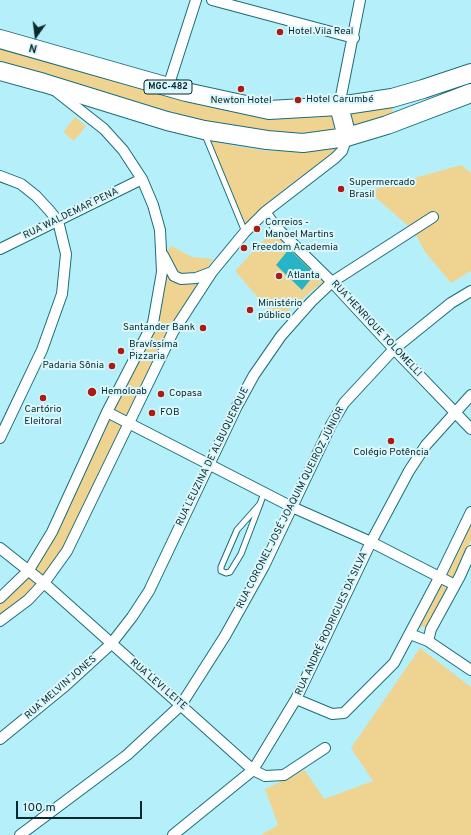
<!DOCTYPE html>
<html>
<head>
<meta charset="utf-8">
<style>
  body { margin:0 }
  #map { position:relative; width:471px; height:835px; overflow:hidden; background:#b5f0fa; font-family:Overpass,sans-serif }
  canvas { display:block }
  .north { position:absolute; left:16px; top:16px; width:40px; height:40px; -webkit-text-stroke:3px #dbf7fc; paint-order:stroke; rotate:194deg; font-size:11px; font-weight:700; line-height:16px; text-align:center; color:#08292e }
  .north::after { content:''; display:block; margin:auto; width:14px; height:18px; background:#08292e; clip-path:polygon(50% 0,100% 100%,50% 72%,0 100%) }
  .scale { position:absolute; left:16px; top:801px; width:126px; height:18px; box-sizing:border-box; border:2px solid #08292e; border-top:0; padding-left:5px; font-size:12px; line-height:14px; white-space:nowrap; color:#08292e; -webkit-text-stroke:3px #dbf7fc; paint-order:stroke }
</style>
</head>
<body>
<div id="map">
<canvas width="471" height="835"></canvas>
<div class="north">N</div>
<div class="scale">100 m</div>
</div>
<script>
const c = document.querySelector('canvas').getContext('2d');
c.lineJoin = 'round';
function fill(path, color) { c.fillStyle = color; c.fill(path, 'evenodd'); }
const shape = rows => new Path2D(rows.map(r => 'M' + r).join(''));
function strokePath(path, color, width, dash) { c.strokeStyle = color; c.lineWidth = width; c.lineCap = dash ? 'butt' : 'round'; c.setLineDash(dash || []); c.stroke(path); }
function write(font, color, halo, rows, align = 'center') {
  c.font = font + ' Overpass,sans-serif'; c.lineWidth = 4; c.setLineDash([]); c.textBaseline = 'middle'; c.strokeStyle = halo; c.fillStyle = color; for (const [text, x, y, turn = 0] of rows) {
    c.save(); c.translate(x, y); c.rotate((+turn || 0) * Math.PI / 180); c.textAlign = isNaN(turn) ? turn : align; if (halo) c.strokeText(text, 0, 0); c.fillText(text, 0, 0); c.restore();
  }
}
fill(shape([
  [0,44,332,115,337,129,308,133,266,134,233,129,0,63],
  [392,104,393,116,349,130,344,113],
  [75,117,86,126,74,141,63,132],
  [208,140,235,146,268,151,307,150,343,145,278,194,246,225],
  [461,165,471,173,471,271,451,283,425,252,414,231,368,191],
  [276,227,324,281,277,320,235,271],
  [171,246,192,257,213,259,205,272,174,275,167,255,167,250],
  [164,264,176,283,208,277,128,420,110,411,147,340],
  [109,417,127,425,66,545,42,578,32,569,55,536],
  [471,519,471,540,452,581,444,578],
  [26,574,38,584,0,619,0,595],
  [441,582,450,585,428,627,415,627],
  [420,648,471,687,471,835,261,835,278,825,265,789,305,770,324,799,373,781,351,748]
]), '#eed490');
fill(shape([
  [289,249,315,274,302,290,276,265]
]), '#28b4c8');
const lane = shape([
  [205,135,245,232],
  [260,504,237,530,221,567,221,571,226,573,230,572,241,554,260,504,264,493]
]);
const street = shape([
  [212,0,354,38],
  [168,87,196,0],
  [339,106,360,0],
  [0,176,21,184,36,196,49,210,58,221,66,254,62,294,42,350,0,438],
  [265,212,276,227,332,282,394,349,471,429],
  [0,249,142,179],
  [163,255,174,276,181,279,196,278,212,272],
  [107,412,292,507,371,542,455,585],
  [0,548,44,583,253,770,265,776,284,775,325,748],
  [0,598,29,570,52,532,107,412,153,323,162,272,160,230,153,205,142,179,123,150,104,129,57,92],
  [0,621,28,600,44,583,67,551,173,332,212,272,245,232,265,212,335,158,342,151,347,137],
  [410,634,428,641,471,670],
  [428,641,431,629,460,576,471,551],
  [296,699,332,714,344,713,394,663,440,576,471,512],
  [0,739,65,686,111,644,132,617,149,591,237,406,254,375,281,336,311,302,332,282,433,217],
  [20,835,127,755,181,705,225,636,264,566,331,425,344,403,394,349,451,303,471,291],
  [173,835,253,770,296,699,371,542,409,471,426,445,471,395]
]);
const highway = shape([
  [0,39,186,92,269,110,339,106,392,98,423,89,471,73],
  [0,71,44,83,167,121,204,130,267,140,303,143,347,137,387,125,471,93],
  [339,106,347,137]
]);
strokePath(lane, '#1b6d78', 7);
strokePath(street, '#1b6d78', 12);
strokePath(highway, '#1b6d78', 20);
strokePath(lane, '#fff', 5);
strokePath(street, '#fff', 10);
strokePath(highway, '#fff', 18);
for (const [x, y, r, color] of [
  [280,32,4,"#ac1b12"],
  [241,89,4,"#ac1b12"],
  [298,100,4,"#ac1b12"],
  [341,189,4,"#ac1b12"],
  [257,229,4,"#ac1b12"],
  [244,248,4,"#ac1b12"],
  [279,276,4,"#ac1b12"],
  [250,310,4,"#ac1b12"],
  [203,328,4,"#ac1b12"],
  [121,351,4,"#ac1b12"],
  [112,366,4,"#ac1b12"],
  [92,392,5,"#ac1b12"],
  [161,394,4,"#ac1b12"],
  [43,398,4,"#ac1b12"],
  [152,413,4,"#ac1b12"],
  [391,441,4,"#ac1b12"]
]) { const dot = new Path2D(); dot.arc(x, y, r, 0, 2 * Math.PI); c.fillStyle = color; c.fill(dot); strokePath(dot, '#dbf7fc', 1.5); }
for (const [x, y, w] of [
  [168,87,48]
]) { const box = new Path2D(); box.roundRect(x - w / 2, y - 7, w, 14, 3); c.fillStyle = '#dbf7fc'; c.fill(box); strokePath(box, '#08292e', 1); }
write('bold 9px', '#08292e', null, [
  ["MGC-482",168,87]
]);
write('10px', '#08292e', '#dbf7fc', [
  ["Hotel Vila Real",288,32],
  ["Hotel Carumbé",306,100],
  ["Newton Hotel",241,101,"center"],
  ["Supermercado",349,183],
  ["Brasil",349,195],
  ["Correios -",265,223],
  ["Manoel Martins",265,235],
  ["Freedom Academia",252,248],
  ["Atlanta",287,276],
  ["Ministério",258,304],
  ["público",258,316],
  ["Santander Bank",195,328,"right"],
  ["Bravíssima",129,345],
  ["Pizzaria",129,357],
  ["Padaria Sônia",104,366,"right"],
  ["Hemoloab",101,392],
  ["Copasa",169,394],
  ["Cartório",43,410,"center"],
  ["Eleitoral",43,422,"center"],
  ["FOB",160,413],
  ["Colégio Potência",391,453,"center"]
], 'left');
write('10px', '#08292e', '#dbf7fc', [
  ["RUA WALDEMAR PENA",71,214,-26],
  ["RUA HENRIQUE TOLOMELLI",376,329,47],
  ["RUA LEUZINA DE ALBUQUERQUE",213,457,-64],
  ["RUA CORONEL JOSÉ JOAQUIM QUEIROZ JÚNIOR",291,508,-63],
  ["RUA ANDRÉ RODRIGUES DA SILVA",332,624,-65],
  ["RUA LEVI LEITE",158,685,41],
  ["RUA MELVIN JONES",61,688,-41]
]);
</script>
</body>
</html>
